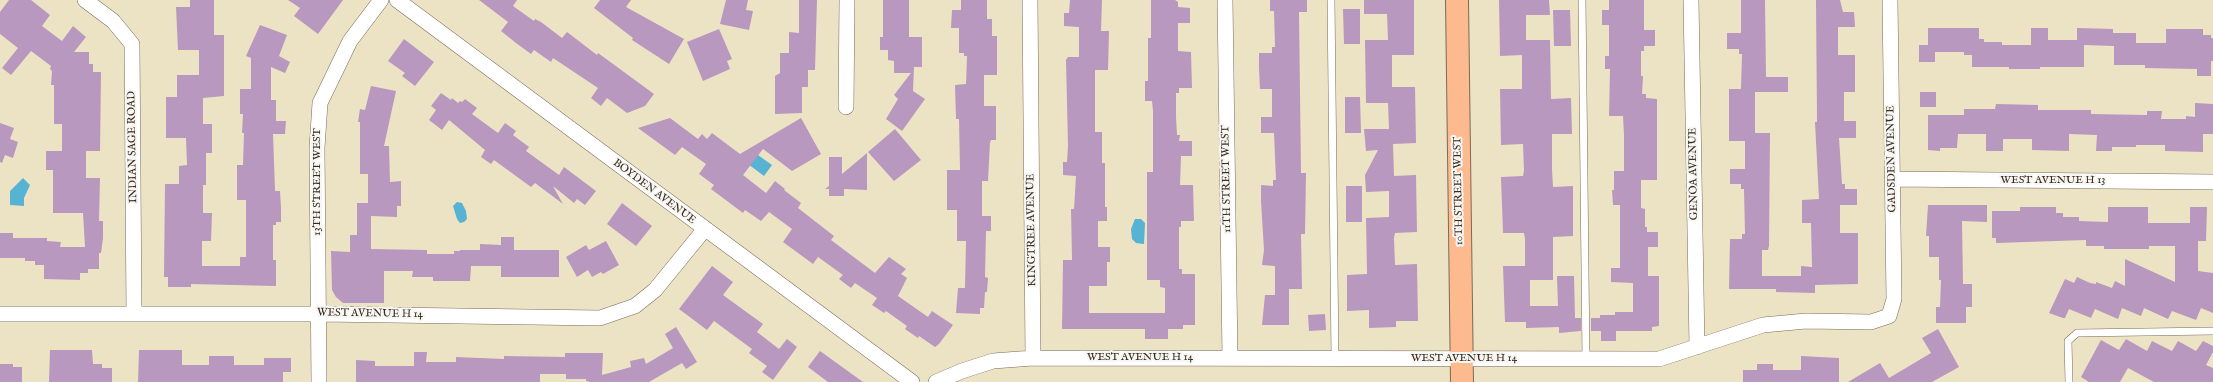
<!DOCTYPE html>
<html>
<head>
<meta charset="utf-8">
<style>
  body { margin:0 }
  canvas { display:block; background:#ece3c5 }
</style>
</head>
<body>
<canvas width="2213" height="382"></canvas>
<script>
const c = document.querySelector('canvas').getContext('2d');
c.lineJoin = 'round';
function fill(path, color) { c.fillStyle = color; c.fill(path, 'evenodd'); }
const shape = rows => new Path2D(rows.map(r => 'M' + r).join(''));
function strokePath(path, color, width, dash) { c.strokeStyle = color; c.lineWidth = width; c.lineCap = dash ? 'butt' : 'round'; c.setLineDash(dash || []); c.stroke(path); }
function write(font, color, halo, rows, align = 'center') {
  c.font = font + ' "IM FELL English",serif'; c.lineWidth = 4; c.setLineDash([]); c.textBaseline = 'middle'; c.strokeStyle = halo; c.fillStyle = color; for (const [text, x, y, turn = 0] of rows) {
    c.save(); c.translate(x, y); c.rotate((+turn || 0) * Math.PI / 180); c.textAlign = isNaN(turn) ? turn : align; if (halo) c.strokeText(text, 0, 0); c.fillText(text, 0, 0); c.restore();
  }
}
fill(shape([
  [751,150,772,165,764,176,748,164],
  [23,178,30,185,24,198,24,206,10,205,10,191],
  [457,202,462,203,466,211,467,219,464,222,460,223,457,219,453,206],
  [1135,219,1141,219,1145,223,1144,244,1136,243,1132,239,1131,229]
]), '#56b3d4');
fill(shape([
  [9,0,31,0,50,15,42,26,62,41,73,26,86,37,74,52,89,52,89,64,93,64,93,72,101,72,100,151,86,151,86,178,100,178,99,221,103,221,103,238,101,253,99,253,99,269,88,269,88,273,80,273,80,280,44,279,44,265,35,265,35,261,25,261,25,258,0,258,0,233,13,233,13,238,47,238,47,241,61,242,60,247,85,247,83,213,53,213,53,170,46,170,46,151,62,151,62,124,54,124,54,85,51,85,52,71,50,69,51,66,31,51,11,75,2,68,18,48,0,34,0,12],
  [190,0,214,0,214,35,224,35,224,96,203,98,203,124,212,124,212,153,206,153,206,185,203,185,203,213,212,213,211,241,202,241,202,266,240,266,240,257,246,257,246,200,237,200,237,165,243,165,244,133,242,133,243,114,240,114,240,89,251,89,251,58,246,56,260,25,287,35,279,56,290,62,285,73,271,67,271,100,276,100,276,121,286,121,285,134,273,134,275,191,280,191,281,208,281,222,276,222,276,225,273,225,273,260,276,260,276,286,191,284,191,287,168,287,168,277,164,277,165,184,179,184,179,166,187,165,186,138,166,138,166,97,177,97,177,75,199,75,199,50,178,50,176,7,190,7],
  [288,0,343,0,318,34,294,16,300,8],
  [479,0,517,0,513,6,534,21,535,19,541,22,562,38,567,32,597,55,598,53,654,94,645,106,627,113,607,98,601,106,591,98,598,88,553,58,551,62,534,50,531,54,516,43,501,31,508,22],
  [600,0,631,0,626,7,684,39,669,64,632,40,633,38,594,8],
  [726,0,748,0,746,10,753,11,749,30,720,24],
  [799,0,817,0,815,70,808,70,808,87,802,87,802,113,775,114,775,76,780,73,780,53,789,53,789,32,799,33],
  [883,0,909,0,909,37,922,37,922,67,914,67,913,91,925,99,902,131,886,119,898,99,894,95,911,73,894,73,894,61,888,60,888,50,880,50,880,37,883,37],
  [961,0,987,0,987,19,992,19,992,36,997,36,997,75,984,75,984,106,996,106,996,140,991,140,990,143,988,181,982,181,982,216,991,216,991,231,986,231,985,277,988,278,987,292,985,292,984,308,980,308,980,314,956,313,958,288,965,288,966,241,957,241,957,210,947,210,947,170,960,170,959,119,956,119,955,85,966,84,967,56,964,56,964,53,959,53,959,28,951,28,952,10,961,10],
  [1070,0,1102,0,1101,31,1109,31,1108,70,1095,70,1095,132,1102,132,1102,163,1105,163,1105,207,1107,207,1107,221,1098,221,1098,247,1110,247,1110,262,1107,262,1107,286,1089,286,1089,313,1165,313,1165,288,1160,287,1160,280,1147,280,1147,172,1153,172,1153,111,1152,101,1145,101,1145,81,1148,81,1148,38,1151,38,1151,0,1175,0,1178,2,1178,7,1190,8,1190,23,1178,23,1178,51,1191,52,1192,88,1179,88,1179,93,1176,93,1176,117,1177,135,1180,135,1179,141,1192,141,1192,156,1181,156,1180,185,1193,185,1194,221,1181,221,1181,227,1179,227,1179,269,1182,269,1182,274,1195,274,1195,325,1183,325,1183,329,1168,329,1168,339,1145,339,1145,329,1062,329,1063,260,1072,260,1071,209,1074,209,1076,176,1063,175,1063,162,1067,162,1068,146,1066,60,1068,57,1079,57,1079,27,1064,26,1064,13,1069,13],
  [1270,0,1307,0,1307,12,1299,12,1301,173,1306,173,1305,234,1301,234,1302,289,1289,289,1289,325,1262,325,1265,295,1275,295,1275,266,1262,265,1264,250,1261,201,1261,185,1273,186,1273,180,1276,180,1274,133,1261,133,1261,117,1272,117,1272,89,1260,89,1259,68,1259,53,1272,53,1272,47,1275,47,1274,11,1270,11],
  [1364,0,1414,0,1414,55,1392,55,1392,87,1415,87,1416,143,1393,144,1394,176,1416,175,1417,232,1395,233,1394,238,1395,265,1417,264,1418,321,1396,321,1396,327,1369,328,1369,310,1347,311,1347,275,1367,274,1366,218,1389,217,1389,191,1366,192,1365,175,1378,150,1366,151,1364,129,1389,129,1388,103,1366,103,1365,40,1388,40,1387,14,1364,14],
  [1499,0,1549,0,1550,15,1526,15,1526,40,1550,40,1551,99,1571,98,1572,134,1552,134,1552,170,1553,187,1573,186,1573,236,1553,237,1553,280,1530,280,1530,306,1558,306,1557,276,1574,276,1575,318,1581,318,1581,331,1559,333,1559,327,1526,328,1526,322,1505,322,1503,266,1525,266,1525,239,1524,233,1503,233,1501,177,1523,176,1524,170,1523,144,1501,145,1500,89,1522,89,1522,55,1500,56],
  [1609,0,1644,0,1644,30,1655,30,1655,46,1644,46,1644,51,1641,51,1641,76,1643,76,1642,94,1646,94,1646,98,1657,99,1657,180,1641,180,1641,208,1645,209,1645,227,1647,227,1647,232,1658,232,1658,247,1648,247,1648,276,1659,276,1659,326,1652,327,1652,331,1616,331,1616,341,1601,341,1601,331,1591,331,1591,318,1600,318,1600,315,1615,315,1615,312,1633,312,1633,283,1611,282,1611,268,1620,268,1620,205,1613,205,1612,190,1614,190,1614,171,1624,171,1624,135,1623,116,1609,116,1610,69,1605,69,1605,56,1609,56,1609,25,1602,25,1602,10,1609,10],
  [1741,0,1765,0,1766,77,1788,77,1788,92,1755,92,1755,133,1770,133,1769,246,1768,250,1762,250,1762,276,1801,276,1801,266,1812,267,1811,223,1802,223,1802,200,1819,199,1815,122,1817,122,1816,0,1840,0,1843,12,1854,12,1855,27,1838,27,1838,55,1855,55,1855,92,1844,92,1844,121,1856,121,1856,138,1839,138,1842,184,1845,184,1845,189,1857,189,1857,205,1840,205,1840,233,1858,233,1858,284,1815,285,1815,293,1776,292,1776,289,1729,289,1730,239,1742,239,1742,234,1745,234,1744,189,1741,189,1741,184,1730,184,1730,169,1745,169,1745,141,1729,141,1729,89,1741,89,1742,54,1739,54,1739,49,1727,49,1727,33,1741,33],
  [1343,9,1360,9,1360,44,1344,44],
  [1553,10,1570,10,1571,46,1554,46],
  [1928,28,1979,28,1979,39,1984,39,1984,42,2002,42,2002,45,2031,45,2031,28,2048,28,2048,40,2077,40,2077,28,2113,29,2113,33,2136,33,2136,43,2166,43,2166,29,2203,29,2203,35,2211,35,2211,38,2213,38,2213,61,2211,61,2211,76,2197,76,2197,69,2145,68,2145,65,2114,65,2114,46,2084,45,2084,67,2040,67,2040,69,2009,69,2009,67,1972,67,1972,55,1964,55,1964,52,1935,52,1935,62,1919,62,1919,45,1928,45],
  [719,29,732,59,727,61,730,69,703,81,687,42],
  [404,39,434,62,415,86,402,76,405,73,388,61],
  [371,86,396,91,384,146,389,146,390,182,401,181,401,206,397,206,397,217,371,216,371,249,427,250,427,254,454,254,454,251,460,251,460,250,480,250,480,244,501,245,501,237,514,237,514,250,559,250,559,277,501,277,501,266,471,266,470,281,433,281,433,277,412,277,413,271,384,271,384,303,343,303,336,297,332,290,331,251,350,252,350,235,357,235,357,203,368,203,368,174,360,174,360,122,358,122,360,109,365,110],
  [1920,92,1936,92,1936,107,1920,107],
  [441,93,451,100,452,98,458,103,460,101,462,102,465,99,477,108,472,114,498,133,505,123,516,131,513,135,529,147,526,151,559,175,564,167,596,191,585,205,577,199,574,203,553,186,563,204,535,183,531,187,494,160,491,164,481,157,485,150,449,120,442,130,429,120,436,110,431,106],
  [1345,97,1360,97,1361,133,1345,133],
  [2195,103,2213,104,2213,134,2203,134,2203,152,2165,151,2165,145,2136,145,2136,147,2112,147,2112,151,2096,151,2097,135,2069,134,2069,151,2032,150,2032,139,2003,139,2003,151,1986,151,1986,134,1958,134,1957,148,1940,148,1940,151,1928,150,1928,115,1964,115,1964,109,1995,109,1996,104,2038,105,2038,110,2091,110,2091,114,2147,115,2147,111,2162,111,2161,119,2186,119,2186,116,2195,117],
  [670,118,698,139,702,134,707,139,712,133,740,154,801,118,821,154,792,171,763,149,743,175,766,193,775,181,785,189,784,190,801,203,798,208,834,236,831,240,875,273,889,257,906,269,901,274,907,278,898,296,928,317,932,311,953,325,939,344,935,347,919,336,918,338,905,329,907,326,886,311,884,313,872,305,877,298,855,283,851,288,839,279,843,275,818,257,813,264,783,242,792,229,769,212,761,221,745,210,743,213,711,189,714,185,699,174,706,164,682,147,675,155,638,128],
  [0,123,14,128,10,139,18,142,13,158,5,155,2,163,0,162],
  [895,129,921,160,894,181,868,152],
  [867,153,867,190,844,189,844,196,829,196,829,189,825,189,829,186,829,157,842,157,842,174],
  [1346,186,1362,186,1362,222,1346,222],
  [622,203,652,226,636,246,607,224],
  [1928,205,1987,205,1987,222,1962,221,1963,284,1972,284,1972,307,1966,307,1966,323,1936,323,1936,307,1940,307,1941,280,1939,280,1939,257,1929,257,1929,236,1926,236],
  [2020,207,2056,207,2056,213,2063,213,2063,217,2079,217,2079,221,2108,222,2108,207,2148,207,2148,223,2190,223,2190,207,2207,207,2206,241,2198,241,2198,271,2213,273,2213,313,2201,308,2196,320,2172,311,2168,319,2144,308,2141,316,2122,308,2118,319,2095,309,2091,318,2069,309,2065,318,2063,318,2049,313,2065,279,2074,283,2077,277,2090,283,2096,284,2096,282,2112,288,2115,281,2125,286,2125,259,2175,282,2175,246,2149,246,2149,249,2104,249,2104,246,2086,246,2086,240,1996,243,1996,238,1992,238,1992,211,2020,211],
  [606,241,619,265,603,274,601,272,592,277,588,270,577,277,566,257,586,245,589,250],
  [712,266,733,282,723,295,763,324,757,332,779,349,787,339,797,347,773,380,762,372,767,366,749,353,752,349,714,321,707,330,679,309],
  [1325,314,1326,330,1309,331,1308,315],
  [676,327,697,362,686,369,682,363,649,382,590,382,586,381,586,379,566,379,566,374,540,374,540,382,356,382,356,360,375,361,375,366,414,366,414,352,427,352,426,362,456,362,456,357,504,359,504,356,565,357,565,353,603,353,602,375,631,367,630,361,644,358,646,364,673,348,665,334],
  [1938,329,1959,367,1932,382,1848,382,1880,363,1889,378,1931,353,1922,338],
  [2126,339,2147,351,2152,341,2172,351,2178,341,2196,351,2203,341,2213,346,2213,352,2206,365,2213,368,2213,382,2154,382,2128,368,2120,382,2089,382,2081,377,2101,340,2119,350],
  [50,350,92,350,93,364,102,364,102,368,112,368,112,382,49,382],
  [139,350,182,350,182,365,209,365,209,356,234,356,234,365,264,365,264,358,291,358,291,372,283,372,283,382,138,382],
  [820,351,863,382,828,382,808,367],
  [1801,356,1839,358,1839,382,1743,382,1743,370,1757,370,1757,364,1773,364,1773,370,1801,370],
  [0,364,13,364,13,367,22,367,22,382,0,382]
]), '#b898be');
const lane = shape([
  [1331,0,1335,358],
  [1582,0,1586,359],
  [2069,382,2068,341,2077,333,2213,331]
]);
const street = shape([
  [85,0,113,21,132,44,134,314],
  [397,0,912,382],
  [1030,0,1033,358],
  [1225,0,1230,358],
  [1691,0,1697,347],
  [846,107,847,0],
  [1892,179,2213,182],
  [0,314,320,314,600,318,635,306,655,290,704,230],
  [319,382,317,148,320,103,350,41,381,0],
  [936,382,962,371,993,361,1033,358,1659,359,1763,325,1806,321,1871,322,1889,316,1894,299,1890,0]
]);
const primary = shape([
  [1457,0,1462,382]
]);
strokePath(lane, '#796b58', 8);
strokePath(street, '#796b58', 16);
strokePath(primary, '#796b58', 24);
strokePath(lane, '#fff', 7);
strokePath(street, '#fff', 15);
strokePath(primary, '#fcba8e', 22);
write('11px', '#3b2a1e', '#f6f6f2', [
  ["INDIAN SAGE ROAD",133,147,-91],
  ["GADSDEN AVENUE",1892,159,-91],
  ["GENOA AVENUE",1694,174,-91],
  ["11TH STREET WEST",1227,179,-91],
  ["WEST AVENUE H 13",2053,181],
  ["13TH STREET WEST",318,182,-90],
  ["10TH STREET WEST",1459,191,-91],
  ["BOYDEN AVENUE",654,192,37],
  ["KINGTREE AVENUE",1032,230,-91],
  ["WEST AVENUE H 14",370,314,1],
  ["WEST AVENUE H 14",1140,358],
  ["WEST AVENUE H 14",1464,359]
]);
</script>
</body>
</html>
